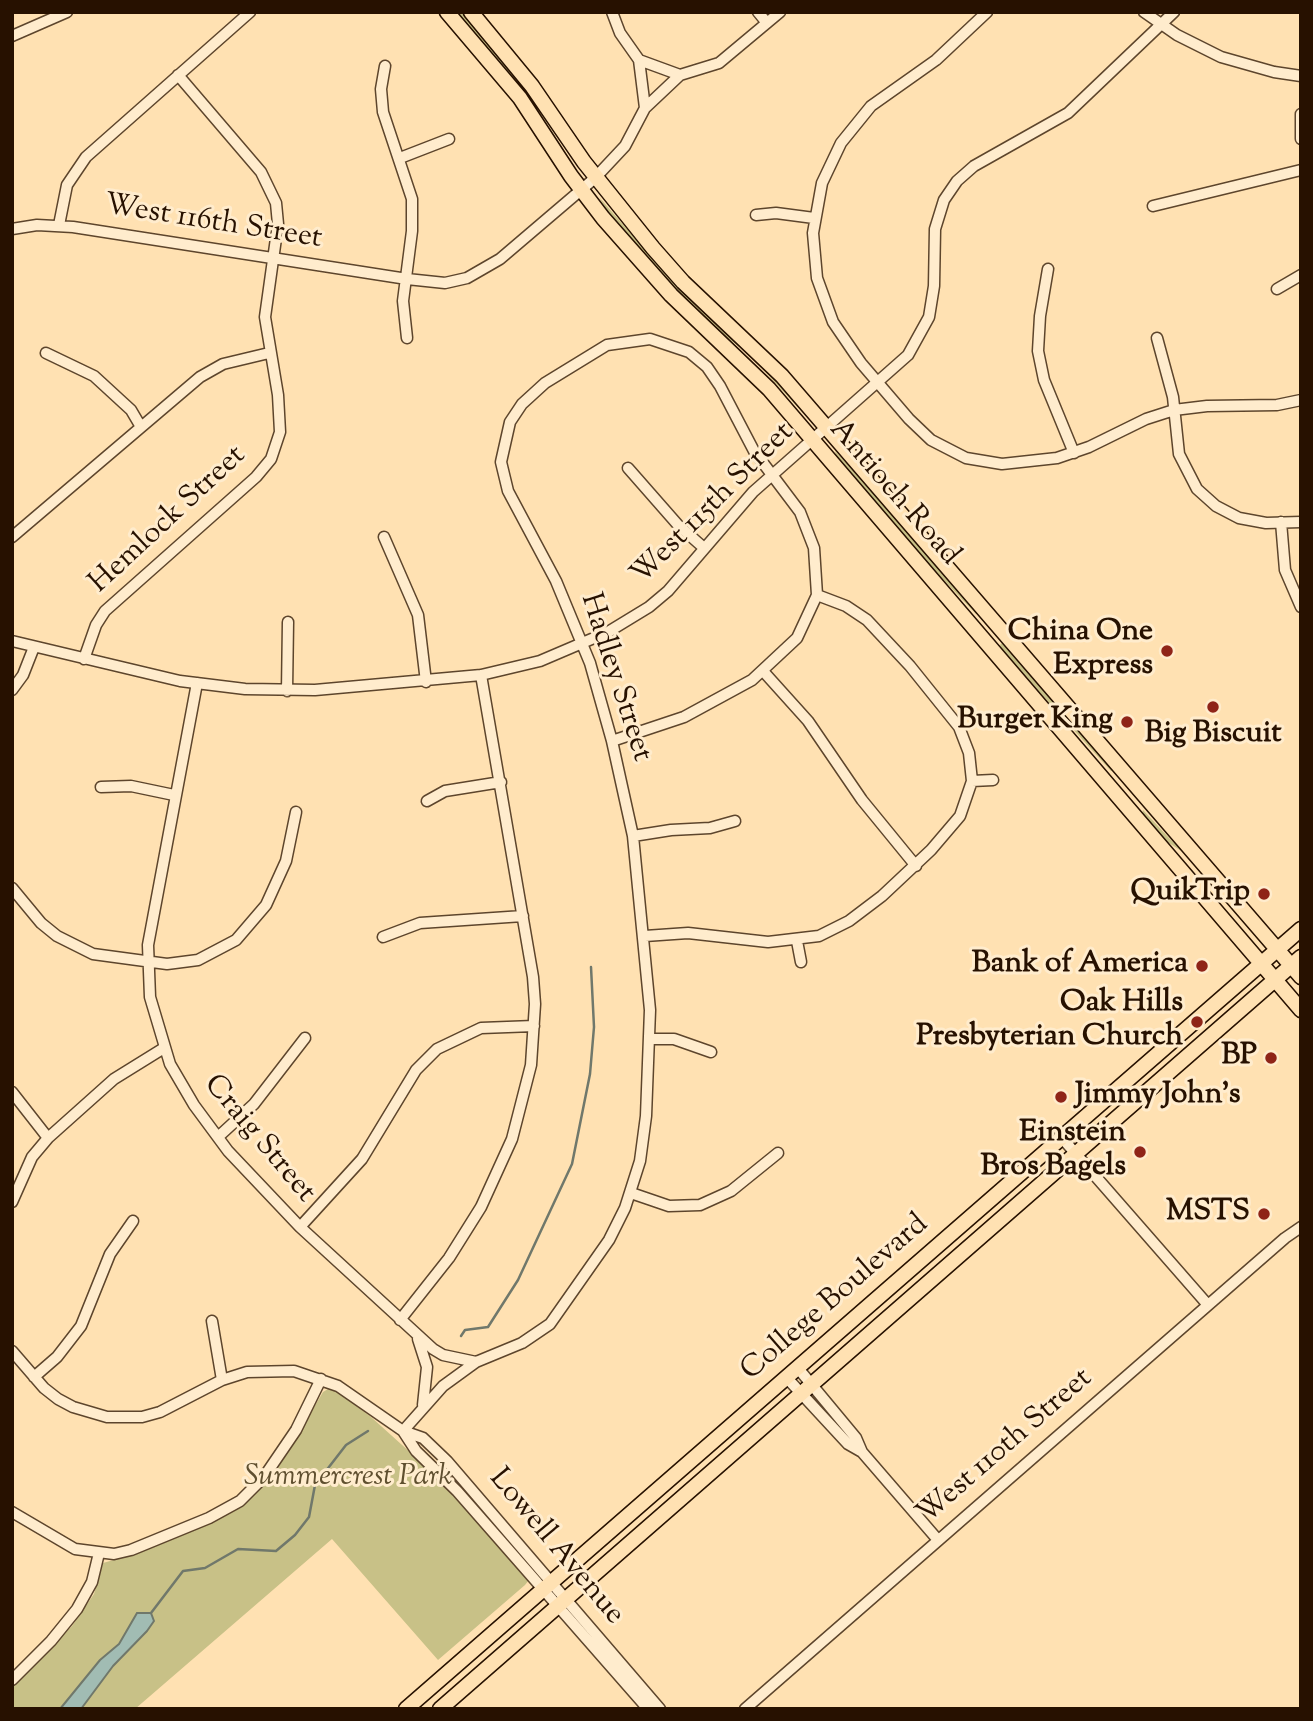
<!DOCTYPE html>
<html>
<head>
<meta charset="utf-8">
<style>
  body { margin:0 }
  #map { position:relative; width:1313px; height:1721px; overflow:hidden; background:#ffe1b2; font-family:"Sorts Mill Goudy",serif }
  canvas { display:block }
  .frame { position:absolute; inset:0; border:14px solid #271100; pointer-events:none }
</style>
</head>
<body>
<div id="map">
<canvas width="1313" height="1721"></canvas>
<div class="frame"></div>
</div>
<script>
const c = document.querySelector('canvas').getContext('2d');
c.lineJoin = 'round';
function fill(path, color) { c.fillStyle = color; c.fill(path, 'evenodd'); }
const shape = rows => new Path2D(rows.map(r => 'M' + r).join(''));
function strokePath(path, color, width, dash) { c.strokeStyle = color; c.lineWidth = width; c.lineCap = dash ? 'butt' : 'round'; c.setLineDash(dash || []); c.stroke(path); }
function write(font, color, halo, rows, align = 'center') {
  c.font = font + ' "Sorts Mill Goudy",serif'; c.lineWidth = 6; c.setLineDash([]); c.textBaseline = 'middle'; c.strokeStyle = halo; c.fillStyle = color; for (const [text, x, y, turn = 0] of rows) {
    c.save(); c.translate(x, y); c.rotate((+turn || 0) * Math.PI / 180); c.textAlign = isNaN(turn) ? turn : align; if (halo) c.strokeText(text, 0, 0); c.fillText(text, 0, 0); c.restore();
  }
}
fill(shape([
  [455,12,466,12,532,90,577,161,573,160,532,100],
  [599,197,652,258,738,337,809,415,802,412,749,354,717,330,683,298,612,219],
  [835,451,912,534,979,614,976,614,920,555,837,459],
  [1002,643,1113,770,1111,771,1003,652,1000,645],
  [1143,810,1170,839,1189,856,1163,839,1142,815],
  [328,1389,338,1392,371,1417,452,1490,529,1580,525,1585,438,1660,332,1539,135,1709,12,1709,12,1688,72,1626,94,1594,103,1563,142,1552,242,1507,277,1470,323,1392]
]), '#c8c187');
const water = shape([
  [137,1613,151,1613,154,1621,147,1631,113,1666,81,1709,60,1709,100,1660,119,1644,137,1613]
]);
fill(water, '#a1bcb3');
strokePath(water, '#70786b', 2);
strokePath(shape([
  [461,1336,465,1330,488,1327,518,1280,572,1164,590,1074,594,1027,591,967],
  [151,1613,183,1571,205,1568,238,1549,276,1551,295,1535,309,1517,315,1485,346,1445,368,1431]
]), '#70786b', 2.5);
const minor = shape([
  [612,12,620,33,639,60,680,75],
  [758,12,767,23],
  [987,12,936,60,871,106,841,143,822,183,813,233,817,278,833,322,861,363,909,419,931,440,966,458,1002,464,1057,458,1089,447,1146,419,1174,410,1207,406,1277,405,1301,400],
  [1144,12,1177,35,1221,57,1274,72,1301,76],
  [12,36,67,12],
  [639,60,645,108],
  [385,66,381,89,383,112,412,199,412,231,403,301,407,338],
  [1301,114,1301,139],
  [400,158,449,139],
  [1153,206,1301,170],
  [756,215,776,213,814,218],
  [59,225,67,185,86,157,250,12],
  [12,229,37,225,73,227,407,279,445,283,467,278,500,259,595,178,625,146,645,108,680,75,719,63,780,12],
  [1048,269,1040,316,1038,351,1044,380,1074,453],
  [1277,289,1301,275],
  [1157,338,1173,397,1179,454,1197,489,1216,506,1239,518,1266,523,1301,522],
  [46,353,94,376,131,410,141,427],
  [628,468,678,525,704,548],
  [1281,522,1285,570,1301,607],
  [12,537,200,377,223,364,269,353],
  [384,537,418,615,426,682],
  [12,641,180,681,245,689,315,690,481,675,540,661,608,632,649,607,668,591,753,492,908,355,929,317,934,286,935,229,944,200,957,181,974,166,1068,113,1174,12],
  [84,659,96,625,105,611,256,477,271,459,280,432,278,395,265,317,278,224,276,203,261,172,178,75],
  [763,671,808,721,862,800,916,866],
  [197,683,148,945,150,997,170,1064,194,1105,228,1151,300,1227,433,1349,443,1355,476,1362],
  [12,690,23,675,34,647],
  [287,691,288,622],
  [972,781,993,780],
  [101,787,131,786,174,795],
  [427,801,445,791,501,782],
  [633,836,671,830,710,828,735,821],
  [12,888,41,923,57,936,93,954,167,964,198,960,236,940,266,905,286,861,296,812],
  [645,936,688,933,768,942,819,936,849,921,882,896,931,850,960,816,972,781,969,753,959,727,910,666,867,620,846,606,817,595],
  [383,937,420,923,523,916],
  [797,941,801,962],
  [649,1039,674,1039,711,1052],
  [12,1092,48,1138],
  [218,1137,254,1104,305,1038],
  [1062,1138,1208,1305],
  [631,1193,669,1206,700,1205,731,1191,778,1153],
  [12,1202,32,1157,48,1138,114,1079,164,1048],
  [300,1227,362,1159,416,1070,437,1049,481,1028,534,1026],
  [400,1320,449,1258,481,1207,512,1139,531,1065,535,1004,533,977,481,675],
  [212,1321,222,1380],
  [418,1339,427,1367,423,1405],
  [12,1351,44,1388,58,1399,73,1407,107,1417,142,1417,160,1412,222,1380,247,1372,294,1371,338,1386,403,1431,423,1438,447,1461,660,1709],
  [797,1367,856,1438,862,1452],
  [34,1377,57,1357,81,1326,110,1254,133,1221],
  [786,1377,848,1444,862,1452,938,1540],
  [403,1431,443,1386,476,1362,522,1343,550,1324,609,1240,625,1208,640,1161,646,1116,650,1010,633,836,612,741,590,663,556,581,508,491,501,462,510,422,522,404,545,383,607,345,650,339,689,352,707,367,720,386,754,451,800,512,814,548,817,595,797,638,752,680,684,717,612,741],
  [403,1431,416,1451,457,1491,648,1709],
  [12,1512,75,1549,114,1554,131,1550,209,1518,240,1501,264,1477,296,1430,321,1379],
  [12,1680,51,1641,77,1609,92,1582,99,1553],
  [745,1709,1285,1238,1301,1227]
]);
const major = shape([
  [447,12,520,98,571,176,603,218,671,295,769,389,1301,1010],
  [471,12,532,86,584,162,653,248,683,282,782,376,1301,977],
  [406,1709,1301,929],
  [440,1709,1301,957]
]);
strokePath(minor, '#5d452c', 13);
strokePath(major, '#271100', 17);
strokePath(minor, '#ffeccd', 10);
strokePath(major, '#ffe1b2', 14);
for (const [x, y, r, color] of [
  [1167,651,7,"#8f2418"],
  [1213,707,7,"#8f2418"],
  [1127,722,7,"#8f2418"],
  [1264,894,7,"#8f2418"],
  [1202,966,7,"#8f2418"],
  [1197,1022,7,"#8f2418"],
  [1271,1058,7,"#8f2418"],
  [1061,1097,7,"#8f2418"],
  [1140,1152,7,"#8f2418"],
  [1264,1214,7,"#8f2418"]
]) { const dot = new Path2D(); dot.arc(x, y, r, 0, 2 * Math.PI); c.fillStyle = color; c.fill(dot); strokePath(dot, '#ffeccd', 2.5); }
write('30px', '#271100', '#ffeccd', [
  ["West 116th Street",213,224,9],
  ["Antioch Road",893,494,49],
  ["West 115th Street",714,505,-45],
  ["Hemlock Street",169,521,-43],
  ["Hadley Street",614,678,72],
  ["Craig Street",258,1140,50],
  ["College Boulevard",836,1299,-41],
  ["West 110th Street",1006,1448,-41],
  ["Lowell Avenue",555,1548,50]
]);
write('bold 30px', '#271100', '#ffeccd', [
  ["China One",1153,634],
  ["Express",1153,668],
  ["Burger King",1113,722],
  ["Big Biscuit",1213,736,"center"],
  ["QuikTrip",1250,894],
  ["Bank of America",1188,966],
  ["Oak Hills",1183,1005],
  ["Presbyterian Church",1183,1039],
  ["BP",1257,1058],
  ["Jimmy John's",1075,1097,"left"],
  ["Einstein",1126,1135],
  ["Bros Bagels",1126,1169],
  ["MSTS",1250,1214]
], 'right');
write('italic 30px', '#5f4f2f', '#ffeccd', [
  ["Summercrest Park",348,1479]
]);
</script>
</body>
</html>
